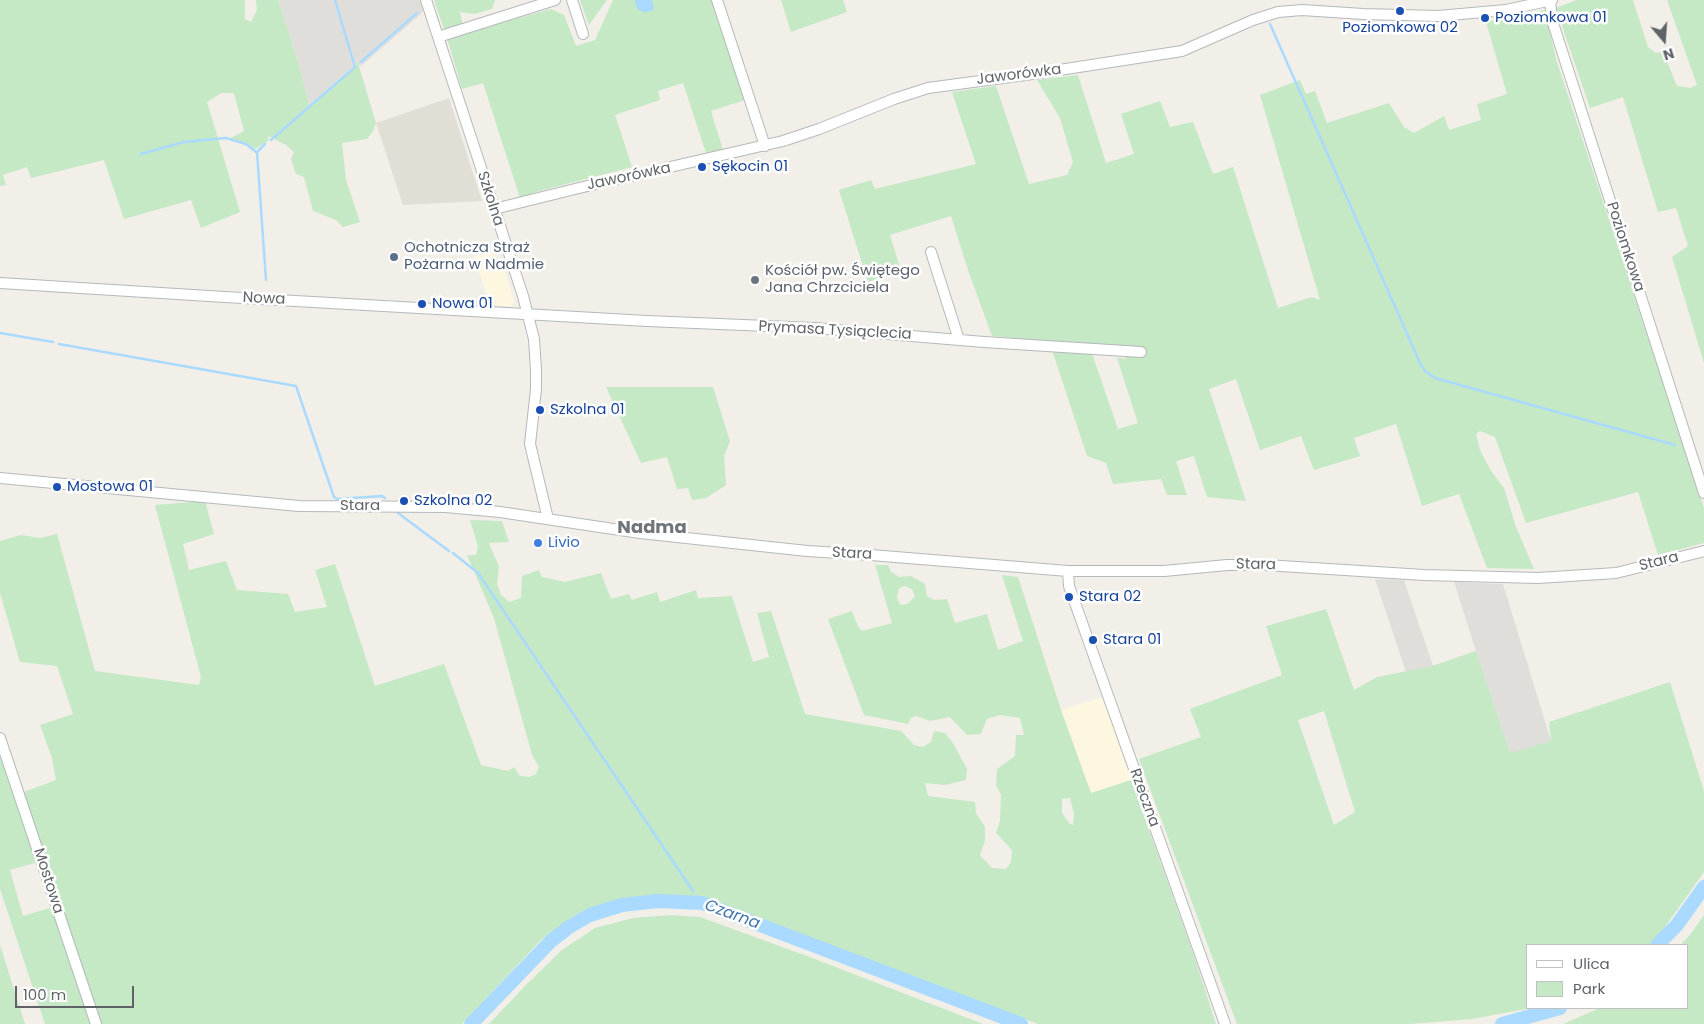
<!DOCTYPE html>
<html>
<head>
<meta charset="utf-8">
<style>
  body { margin:0 }
  #map { position:relative; width:1704px; height:1024px; overflow:hidden; background:#f1efe8; font-family:Poppins,sans-serif }
  canvas { display:block }
  .legend { position:absolute; left:1526px; top:944px; width:162px; height:65px; box-sizing:border-box; background:#fff; border:1px solid #bfc1c3; margin:0; padding:6px 9px; list-style:none; font-size:15px; color:#5f6368 }
  .legend li { display:flex; align-items:center; gap:10px; height:25px }
  .legend b { width:25px; border:1px solid #bfc1c3 }
  .north { position:absolute; left:1639px; top:15px; width:50px; height:50px; -webkit-text-stroke:4px #fff; paint-order:stroke; rotate:162deg; font-size:14px; font-weight:700; line-height:20px; text-align:center; color:#5f6368 }
  .north::after { content:''; display:block; margin:auto; width:18px; height:22px; background:#5f6368; clip-path:polygon(50% 0,100% 100%,50% 72%,0 100%) }
  .scale { position:absolute; left:15px; top:986px; width:119px; height:22px; box-sizing:border-box; border:2px solid #5f6368; border-top:0; padding-left:6px; font-size:15px; line-height:18px; white-space:nowrap; color:#5f6368; -webkit-text-stroke:4px #fff; paint-order:stroke }
</style>
</head>
<body>
<div id="map">
<canvas width="1704" height="1024"></canvas>
<ul class="legend">
<li><b style="height:6px;background:#fff"></b>Ulica</li>
<li><b style="height:14px;background:#c5e8c5"></b>Park</li>
</ul>
<div class="north">N</div>
<div class="scale">100 m</div>
</div>
<script>
const c = document.querySelector('canvas').getContext('2d');
c.lineJoin = 'round';
function fill(path, color) { c.fillStyle = color; c.fill(path, 'evenodd'); }
const shape = rows => new Path2D(rows.map(r => 'M' + r).join(''));
function strokePath(path, color, width, dash) { c.strokeStyle = color; c.lineWidth = width; c.lineCap = dash ? 'butt' : 'round'; c.setLineDash(dash || []); c.stroke(path); }
function write(font, color, halo, rows, align = 'center') {
  c.font = font + ' Poppins,sans-serif'; c.lineWidth = 5; c.setLineDash([]); c.textBaseline = 'middle'; c.strokeStyle = halo; c.fillStyle = color; for (const [text, x, y, turn = 0] of rows) {
    c.save(); c.translate(x, y); c.rotate((+turn || 0) * Math.PI / 180); c.textAlign = isNaN(turn) ? turn : align; if (halo) c.strokeText(text, 0, 0); c.fillText(text, 0, 0); c.restore();
  }
}
fill(shape([
  [493,250,497,263,502,261,514,301,512,306,490,306,474,256],
  [1103,697,1131,780,1091,793,1061,710]
]), '#fef7e0');
fill(shape([
  [278,0,420,0,423,10,421,14,361,66,357,63,309,105,297,58],
  [1375,579,1404,580,1433,666,1476,651,1454,582,1503,584,1551,741,1465,850]
]), '#e0deda');
fill(shape([
  [449,98,482,201,403,205,376,123]
]), '#e1ded6');
fill(shape([
  [0,0,245,0,245,19,251,22,257,10,256,0,278,0,297,58,309,105,358,63,376,123,373,131,367,139,342,143,346,180,360,222,343,227,336,220,313,211,304,177,296,174,291,159,294,152,286,145,268,136,269,140,255,149,229,139,244,131,234,93,221,93,207,102,240,212,201,228,191,200,124,219,104,160,31,178,27,167,3,175,6,185,0,186],
  [434,0,495,0,492,9,474,14,460,12,463,26,445,32],
  [580,0,607,0,589,25],
  [613,0,634,0,639,10,654,8,652,0,712,0,745,100,711,111,723,150,706,153,683,83,658,91,660,100,615,115,632,167,539,191,520,198,483,83,462,89,447,38,551,9,564,15,576,46,595,40],
  [781,0,843,0,847,12,791,32],
  [1577,0,1633,0,1648,47,1656,53,1663,52,1677,86,1690,88,1697,85,1667,0,1704,0,1704,363,1672,257,1688,246,1676,208,1658,212,1623,97,1590,108,1556,8],
  [1545,10,1556,59,1704,508,1704,543,1658,555,1638,492,1526,523,1495,437,1480,431,1476,434,1480,450,1491,471,1504,488,1516,527,1534,569,1487,568,1459,494,1422,506,1396,424,1354,438,1360,456,1314,470,1301,436,1260,450,1236,379,1209,389,1246,501,1207,497,1194,456,1176,461,1187,495,1167,495,1161,479,1113,484,1106,463,1087,456,1049,341,992,336,969,273,951,216,890,235,901,271,868,282,839,190,871,180,875,189,976,164,952,92,996,86,1029,184,1067,175,1073,162,1060,118,1037,80,1078,75,1106,163,1134,154,1121,114,1160,101,1170,127,1193,122,1213,174,1233,167,1278,308,1312,297,1320,300,1260,95,1300,80,1306,94,1315,91,1327,123,1389,103,1404,127,1414,133,1444,116,1449,130,1481,120,1477,104,1507,94,1486,22],
  [1089,345,1121,346,1126,359,1117,358,1138,423,1118,429],
  [606,387,713,387,730,441,724,456,726,485,706,498,692,500,688,488,677,489,667,457,641,463],
  [205,501,214,534,183,544,189,570,226,561,237,590,288,594,295,612,327,607,315,570,335,564,375,686,444,664,481,765,508,771,514,767,520,776,529,777,536,774,539,767,532,755,494,618,467,555,476,555,478,546,470,520,502,521,509,542,489,543,499,567,497,584,501,595,509,602,521,598,522,576,539,570,542,577,565,582,601,573,611,599,629,594,632,600,657,592,660,602,696,590,698,598,732,596,753,662,769,657,757,613,771,611,805,714,901,731,914,745,923,747,931,742,934,731,945,733,953,743,967,769,966,780,945,785,925,783,928,796,975,802,976,813,985,827,985,841,980,855,992,868,1006,869,1011,862,1012,850,996,833,1000,821,1001,794,996,785,997,769,1015,756,1016,735,1024,735,1020,718,1000,715,987,719,981,734,967,735,950,717,930,721,916,716,911,718,908,724,864,715,828,619,852,611,858,626,862,631,892,623,875,565,888,565,891,572,899,577,911,576,925,584,927,596,934,600,947,599,955,623,987,614,998,650,1023,641,1002,575,1018,577,1061,710,1091,793,1131,780,1193,953,1216,1024,1038,1024,763,920,692,896,640,898,602,905,569,919,541,940,462,1024,101,1024,24,792,56,780,52,758,40,725,73,714,57,666,20,662,0,593,0,541,21,535,40,538,57,534,95,671,199,685,201,677,155,505],
  [904,586,912,589,915,597,907,604,900,605,897,597,899,588],
  [1070,798,1074,814,1073,825,1069,823,1062,813,1062,799],
  [1326,609,1354,690,1377,677,1432,666,1476,651,1510,753,1551,741,1549,722,1670,682,1704,791,1704,872,1662,931,1648,945,1528,945,1528,1008,1531,1008,1472,1019,1409,1024,1237,1024,1139,759,1201,737,1190,709,1282,675,1266,626],
  [1324,711,1355,812,1334,825,1298,720],
  [0,750,38,862,10,870,23,916,53,907,92,1024,45,1024,0,889],
  [671,915,700,917,807,956,983,1024,489,1024,528,983,562,950,595,928,633,918],
  [1704,915,1704,1024,1563,1024,1600,1008,1688,1008,1688,945,1680,945,1690,935],
  [0,945,25,1024,0,1024]
]), '#c5e8c5');
fill(shape([
  [634,0,652,0,654,8,652,11,644,12,638,10]
]), '#aadaff');
strokePath(shape([
  [1270,24,1420,363,1425,371,1435,378,1675,445],
  [361,62,417,13],
  [271,140,355,67,335,0],
  [265,144,257,152,266,280],
  [141,154,184,142,226,138,246,144,256,152],
  [0,333,53,342],
  [59,344,296,386,334,497,337,499,382,496,385,498],
  [398,513,449,551],
  [453,553,478,573,693,891],
  [697,896,702,903]
]), '#aadaff', 2.5);
strokePath(shape([
  [1657,945,1677,925,1704,887],
  [471,1024,551,941,569,927,590,915,622,905,658,901,702,903,1021,1024],
  [1502,1024,1560,1008]
]), '#aadaff', 14);
const minor = shape([
  [426,0,523,296,534,339,536,370,536,389,530,444,548,519],
  [572,0,583,34],
  [717,0,765,146],
  [1550,1,1552,20,1704,493],
  [438,37,555,0],
  [494,209,579,188,783,141,819,129,894,99,928,88,1040,73,1182,51,1253,20,1278,12,1302,10,1363,14,1438,16,1506,10,1552,0],
  [931,252,959,340],
  [0,283,225,297,647,321,815,328,984,342,1141,352],
  [0,478,299,506,446,507,500,512,640,533,807,551,871,555,1068,571,1164,571,1227,565,1265,565,1424,575,1538,578,1616,573,1704,551],
  [1068,571,1069,586,1225,1024],
  [0,738,96,1024]
]);
strokePath(minor, '#b5b8bc', 12);
strokePath(minor, '#fff', 10);
for (const [x, y, r, color] of [
  [1400,11,5,"#1a4fb4"],
  [1485,18,5,"#1a4fb4"],
  [702,167,5,"#1a4fb4"],
  [394,257,5,"#5c6f8a"],
  [755,280,5,"#6b7280"],
  [422,304,5,"#1a4fb4"],
  [540,410,5,"#1a4fb4"],
  [57,487,5,"#1a4fb4"],
  [404,501,5,"#1a4fb4"],
  [538,543,5,"#3f7fe0"],
  [1069,597,5,"#1a4fb4"],
  [1093,640,5,"#1a4fb4"]
]) { const dot = new Path2D(); dot.arc(x, y, r, 0, 2 * Math.PI); c.fillStyle = color; c.fill(dot); strokePath(dot, '#fff', 2); }
write('15px', '#164399', '#fff', [
  ["Poziomkowa 01",1495,18],
  ["Poziomkowa 02",1400,28,"center"],
  ["Sękocin 01",712,167],
  ["Nowa 01",432,304],
  ["Szkolna 01",550,410],
  ["Mostowa 01",67,487],
  ["Szkolna 02",414,501],
  ["Stara 02",1079,597],
  ["Stara 01",1103,640]
], 'left');
write('15px', '#5f6368', '#fff', [
  ["Jaworówka",1019,75,-7],
  ["Jaworówka",629,177,-12],
  ["Szkolna",490,199,72],
  ["Poziomkowa",1625,247,72],
  ["Nowa",264,299,3],
  ["Prymasa Tysiąclecia",835,331,3],
  ["Stara",360,506],
  ["Stara",852,554,3],
  ["Stara",1659,562,-14],
  ["Stara",1256,565,1],
  ["Rzeczna",1144,798,70],
  ["Mostowa",48,881,72]
]);
write('15px', '#4e5e75', '#fff', [
  ["Ochotnicza Straż",404,248],
  ["Pożarna w Nadmie",404,265]
], 'left');
write('15px', '#5b616d', '#fff', [
  ["Kościół pw. Świętego",765,271],
  ["Jana Chrzciciela",765,288]
], 'left');
write('15px', '#366cbe', '#fff', [
  ["Livio",548,543]
], 'left');
write('italic 16px', '#4174aa', '#fff', [
  ["Czarna",732,915,20]
]);
write('bold 18px', '#70757a', '#fff', [
  ["Nadma",652,528]
]);
</script>
</body>
</html>
